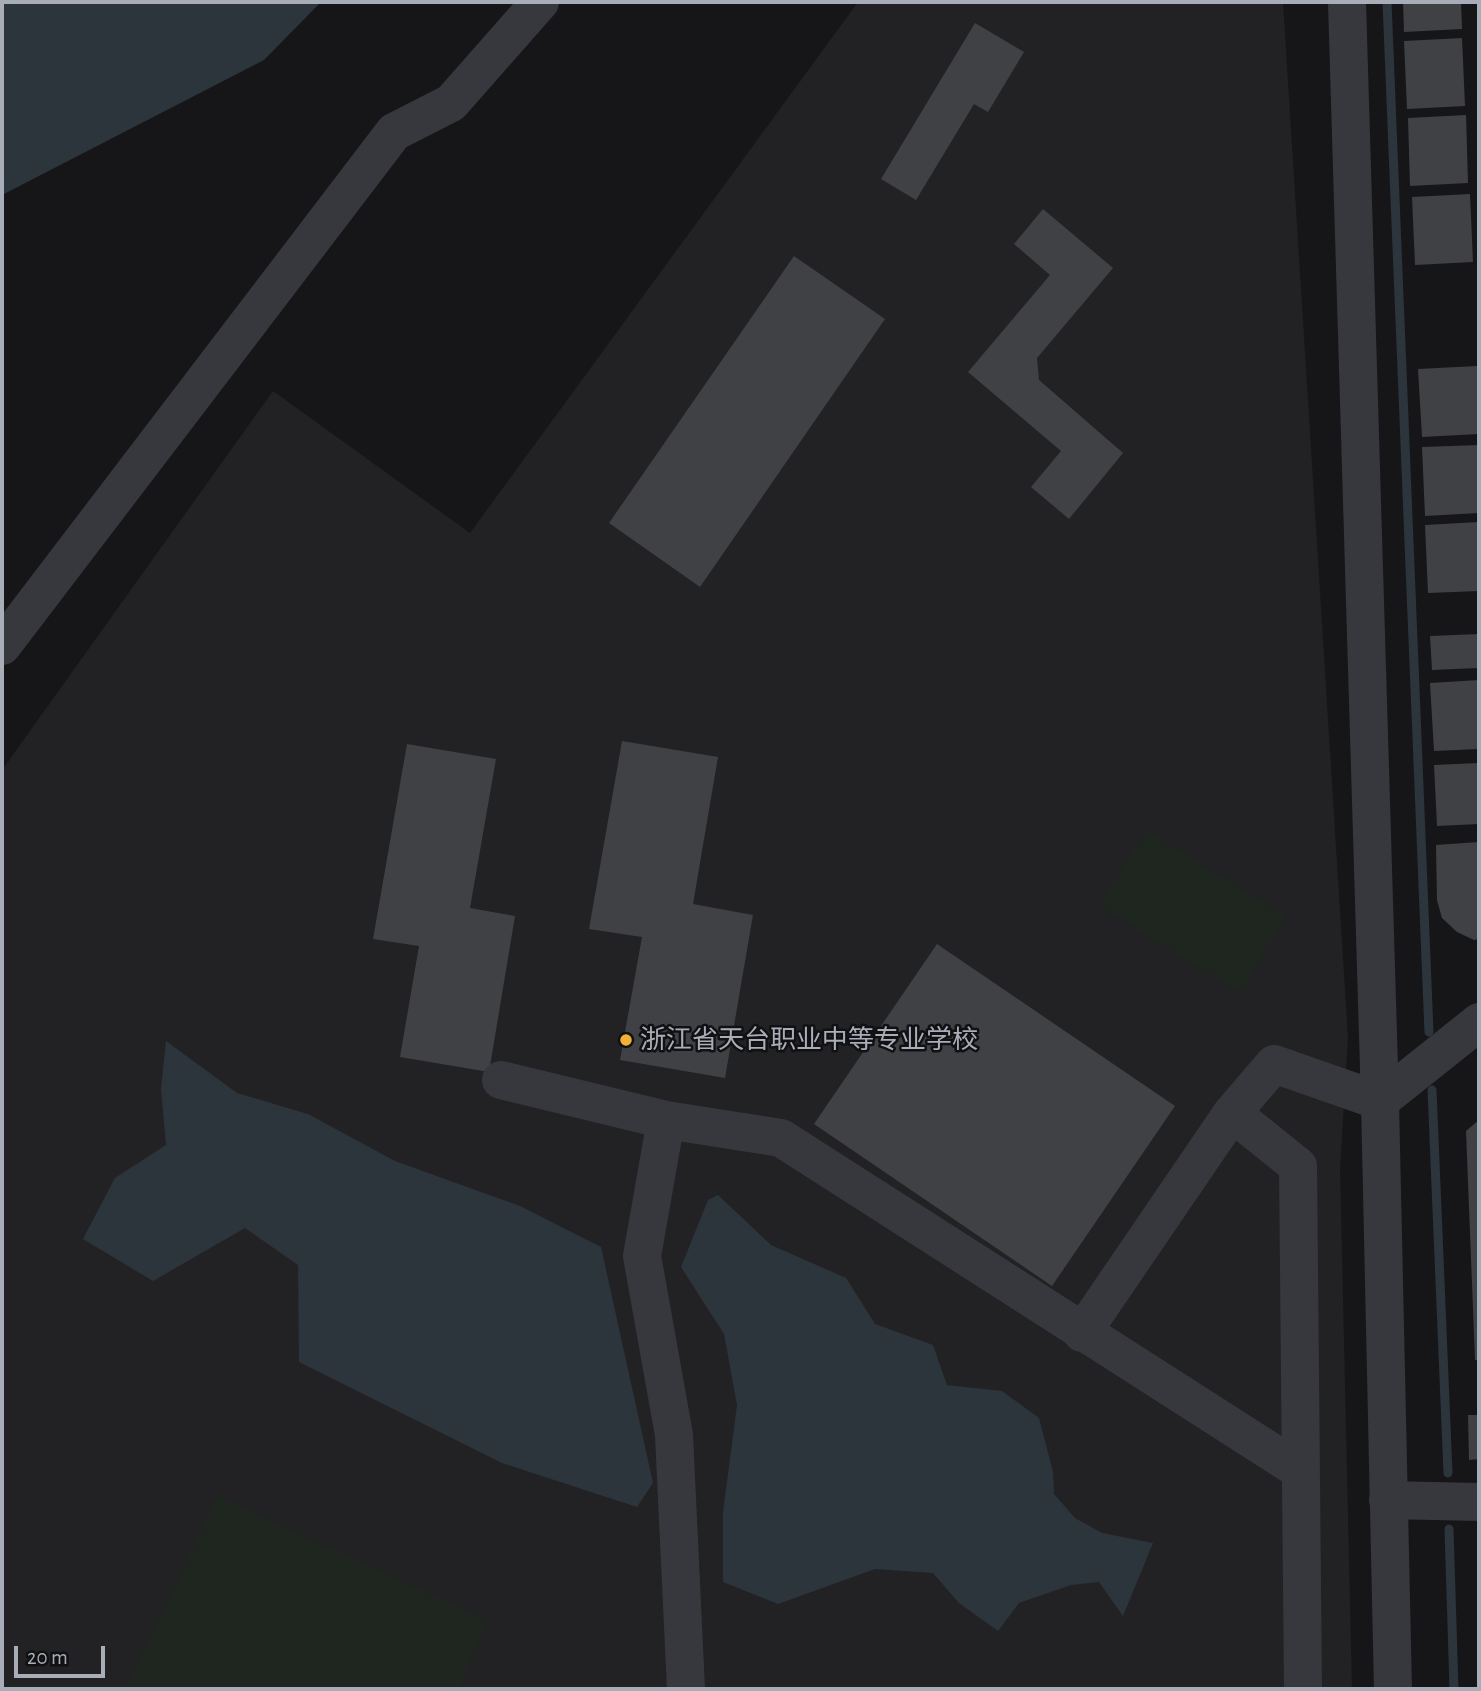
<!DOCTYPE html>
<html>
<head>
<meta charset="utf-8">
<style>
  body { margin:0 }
  #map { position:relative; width:1481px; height:1691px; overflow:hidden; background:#161618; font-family:"Alegreya Sans",sans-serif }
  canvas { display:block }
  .frame { position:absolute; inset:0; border:4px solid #a8adb8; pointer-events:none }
  .scale { position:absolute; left:14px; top:1646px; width:91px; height:32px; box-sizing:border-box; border:4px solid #a8adb8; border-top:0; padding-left:9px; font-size:21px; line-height:24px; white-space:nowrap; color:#a8adb8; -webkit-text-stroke:5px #111113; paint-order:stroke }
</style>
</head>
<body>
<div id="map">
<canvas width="1481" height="1691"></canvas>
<div class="frame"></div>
<div class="scale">20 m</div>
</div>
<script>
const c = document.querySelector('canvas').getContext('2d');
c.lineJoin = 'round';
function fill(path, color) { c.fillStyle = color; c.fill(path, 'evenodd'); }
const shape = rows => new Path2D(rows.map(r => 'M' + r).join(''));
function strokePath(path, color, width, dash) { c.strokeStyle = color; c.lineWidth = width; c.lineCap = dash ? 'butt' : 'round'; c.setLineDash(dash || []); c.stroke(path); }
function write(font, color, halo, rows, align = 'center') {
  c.font = font + ' "Alegreya Sans","Noto Sans SC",sans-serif'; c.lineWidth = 5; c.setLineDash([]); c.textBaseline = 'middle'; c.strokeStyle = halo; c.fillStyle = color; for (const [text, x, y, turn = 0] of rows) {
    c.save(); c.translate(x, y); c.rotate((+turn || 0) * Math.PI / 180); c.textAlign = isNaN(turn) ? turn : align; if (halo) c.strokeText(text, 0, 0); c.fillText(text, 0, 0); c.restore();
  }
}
fill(shape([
  [858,2,1283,2,1348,1038,1340,1168,1352,1689,2,1689,2,770,273,391,470,533]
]), '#222225');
fill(shape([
  [1146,830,1286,916,1240,993,1099,906],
  [218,1496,487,1620,458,1689,125,1689]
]), '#1e261f');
fill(shape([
  [2,2,321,2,264,60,2,195],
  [166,1041,237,1093,308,1114,395,1161,520,1206,601,1247,653,1483,637,1507,502,1463,299,1362,298,1265,245,1228,153,1281,83,1239,115,1178,166,1145,161,1088],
  [718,1195,771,1245,846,1278,875,1324,933,1345,947,1385,1002,1391,1039,1418,1053,1472,1054,1494,1075,1518,1102,1533,1153,1543,1123,1616,1099,1582,1071,1585,1019,1603,998,1631,959,1603,933,1573,875,1569,778,1604,723,1582,723,1512,737,1405,724,1334,681,1267,708,1200]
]), '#2c353c');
strokePath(shape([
  [1387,2,1429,1032],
  [1432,1090,1448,1473],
  [1449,1529,1454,1689]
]), '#2c353c', 9);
fill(shape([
  [1403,2,1461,2,1462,29,1404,32],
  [975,23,1024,52,988,112,974,104,916,200,881,179],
  [1462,38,1465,106,1407,109,1404,41],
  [1466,115,1468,183,1410,186,1408,118],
  [1470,194,1473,262,1415,265,1412,197],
  [1043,209,1113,268,1037,358,1039,380,1123,453,1069,519,1031,487,1061,451,968,372,1050,275,1014,244],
  [794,256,885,319,700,587,609,523],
  [1477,366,1479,434,1422,437,1418,369],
  [1479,445,1479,513,1425,516,1422,447],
  [1479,522,1479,591,1428,593,1425,525],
  [1479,634,1479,668,1432,670,1430,636],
  [1479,680,1479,749,1434,751,1430,683],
  [622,741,718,757,693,904,753,915,725,1078,620,1060,642,937,589,929],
  [407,744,496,759,470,908,515,916,489,1072,400,1057,419,946,373,939],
  [1479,763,1479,824,1437,826,1434,765],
  [1479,842,1479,939,1474,940,1457,932,1442,918,1437,900,1436,845],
  [937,944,1175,1106,1052,1286,814,1124],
  [1479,1120,1479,1360,1475,1360,1466,1131],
  [1468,1415,1479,1415,1479,1459,1469,1460]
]), '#404145');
strokePath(shape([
  [1347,2,1380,1101,1393,1689],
  [2,646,394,132,451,103,540,2],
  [501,1080,666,1120,781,1138,1301,1471],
  [1380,1101,1479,1022],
  [1232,1113,1298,1166,1303,1689],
  [666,1120,642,1256,674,1435,686,1689],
  [1082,1333,1232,1113,1274,1064,1380,1101],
  [1388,1500,1479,1502]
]), '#37383d', 38);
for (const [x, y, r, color] of [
  [626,1040,7,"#f2b134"]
]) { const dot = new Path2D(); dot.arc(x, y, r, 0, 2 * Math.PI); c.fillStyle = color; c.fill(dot); strokePath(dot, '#111113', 2.5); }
write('26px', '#a8adb8', '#111113', [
  ["浙江省天台职业中等专业学校",640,1040]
], 'left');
</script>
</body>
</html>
